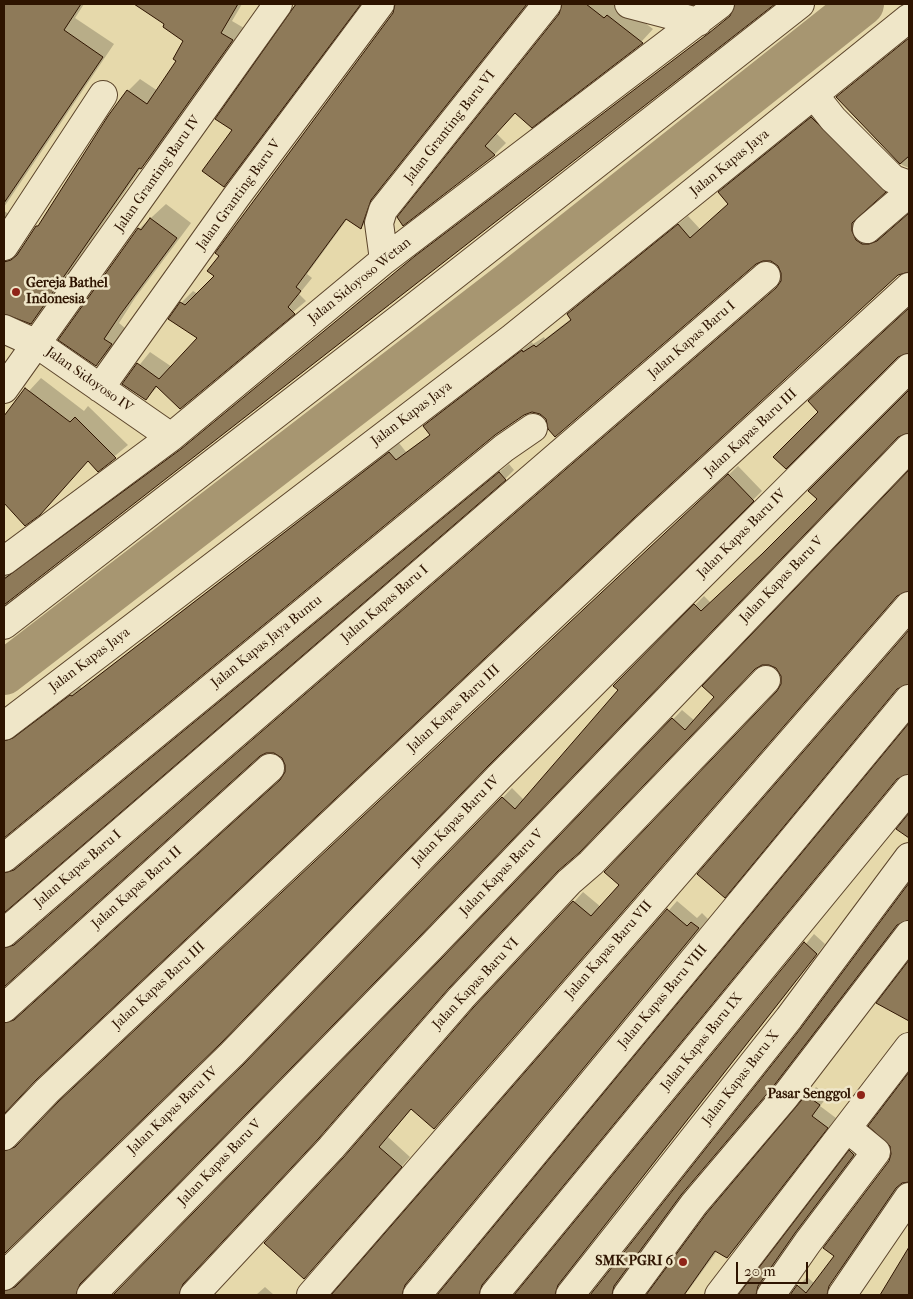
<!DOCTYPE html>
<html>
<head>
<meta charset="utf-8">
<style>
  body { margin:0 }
  #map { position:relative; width:913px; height:1299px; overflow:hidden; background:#e6d9ab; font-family:"IM FELL French Canon",serif }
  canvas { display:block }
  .frame { position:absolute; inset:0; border:5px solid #2e1400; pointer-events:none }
  .scale { position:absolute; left:736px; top:1262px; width:72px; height:22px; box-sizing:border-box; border:2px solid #2e1400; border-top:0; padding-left:6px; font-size:15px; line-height:18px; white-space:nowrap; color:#2e1400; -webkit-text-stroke:4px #efe6c8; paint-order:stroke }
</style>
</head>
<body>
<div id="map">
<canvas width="913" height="1299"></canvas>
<div class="frame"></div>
<div class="scale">20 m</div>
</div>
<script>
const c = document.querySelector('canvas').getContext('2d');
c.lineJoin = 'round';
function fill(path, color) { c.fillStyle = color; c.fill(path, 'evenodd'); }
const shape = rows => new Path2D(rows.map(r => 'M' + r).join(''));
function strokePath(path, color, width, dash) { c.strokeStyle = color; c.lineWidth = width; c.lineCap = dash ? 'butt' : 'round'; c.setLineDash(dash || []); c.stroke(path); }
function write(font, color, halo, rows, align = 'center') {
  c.font = font + ' "IM FELL French Canon",serif'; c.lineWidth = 5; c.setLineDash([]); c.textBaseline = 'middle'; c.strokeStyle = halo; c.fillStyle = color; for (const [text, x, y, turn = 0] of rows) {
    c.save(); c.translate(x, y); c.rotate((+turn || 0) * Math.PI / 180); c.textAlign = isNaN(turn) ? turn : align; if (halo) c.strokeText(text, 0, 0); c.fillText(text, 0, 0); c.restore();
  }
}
fill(shape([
  [4,4,84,4,75,18,114,44,4,207],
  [138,4,242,4,232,21,244,28,153,155,144,164,43,310,31,323,10,313,4,314,4,243,15,250,21,249,43,221,128,91,140,79,158,91,178,61,185,40,166,23],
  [295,4,362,4,236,173,224,185,234,130,295,7],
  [396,4,528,4,382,187,373,216,361,227,348,218,307,274,312,278,299,294,306,301,180,408,158,386,146,399,124,384,150,352,172,367,199,338,181,303,193,291,198,294,215,276,394,14],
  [575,4,620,4,653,29,642,41,532,126,516,112,496,133,506,143,495,154,403,224],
  [738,4,773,4,4,604,4,575,6,576,189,443,423,250,717,27,732,15],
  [909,38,909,168,902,165,837,97],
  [821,108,894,182,861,214,860,222,880,236,888,232,909,214,909,271,898,274,633,517,40,1075,4,1112,4,1011,17,1015,25,1011,283,778,287,765,283,757,275,752,266,752,259,755,4,986,4,936,17,940,25,936,779,286,782,272,779,265,771,260,762,260,755,263,547,418,541,413,532,411,524,414,494,434,4,836,4,734,24,730,80,687,82,688,399,443,406,452,431,434,425,426,434,417,532,342,533,344,544,337,545,339,572,318,569,314,578,305,688,216,700,229,729,204,719,193,728,183],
  [166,204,191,223,135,298,119,323,126,329,111,349,96,365,60,339,139,229],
  [4,211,9,214,4,225],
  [41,378,84,411,88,406,128,445,98,470,88,460,4,503,4,418],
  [909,392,909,432,898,436,89,1273,85,1281,88,1295,4,1295,4,1279,10,1282,19,1282,26,1278,248,1062,512,788,524,800,620,690,615,685,704,596,711,603,810,507,819,499,810,491],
  [509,464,514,470,505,479,4,911,4,861,16,865,25,861],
  [738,466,762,491,496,756,230,1032,4,1253,4,1139,11,1142,18,1142,25,1138,69,1093],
  [909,472,909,590,900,593,443,1118,434,1127,412,1108,388,1137,410,1157,313,1268,344,1159,583,892,601,907,621,885,778,692,782,684,782,676,777,667,770,664,762,664,755,668,560,867,459,977,192,1274,187,1282,191,1295,114,1295,442,960,682,710,695,721,715,697,704,686],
  [909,631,909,682,900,685,734,887,699,874],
  [909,725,909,772,900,775,491,1274,487,1283,491,1295,439,1295],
  [909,885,909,919,901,921,781,1077,690,1184,623,1275,620,1283,624,1295,591,1295,802,1028],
  [677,901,697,918,702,913,708,919,414,1274,410,1282,414,1295,333,1295],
  [814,934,825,944,567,1275,563,1282,568,1295,516,1295],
  [909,962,909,1020,878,1003],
  [909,1074,909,1180,902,1182,844,1267,835,1276,836,1256,825,1248,893,1155,892,1146,870,1125],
  [816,1087,828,1096,820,1106,836,1118,736,1248,727,1257,717,1251,685,1295,648,1295,707,1214],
  [860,1142,863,1145,767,1275,764,1283,769,1295,740,1295],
  [909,1249,909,1295,881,1295],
  [807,1277,814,1283,809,1292,813,1295,790,1295],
  [265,1287,274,1295,256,1295]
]), '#0003');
strokePath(shape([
  [4,673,508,285,862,4]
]), '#a79671', 44);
const building = shape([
  [4,4,81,4,64,30,103,57,4,203,4,4],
  [134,4,238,4,221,33,233,40,141,169,139,168,31,324,4,314,4,262,11,260,17,255,36,226,38,226,108,116,127,90,147,104,176,61,173,59,183,41,163,27,164,24,134,4],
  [296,4,361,4,224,187,202,171,232,130,215,119,296,4],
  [395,4,527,4,371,200,361,229,346,219,296,287,301,291,288,307,295,314,180,409,156,386,146,400,122,384,137,363,159,379,197,338,168,319,180,302,185,305,214,276,207,271,219,256,215,253,393,13,395,4],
  [562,4,586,4,604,18,607,15,643,43,532,128,515,113,485,146,495,155,403,226,397,217,559,14,562,4],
  [735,4,775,4,4,605,4,579,181,449,415,256,709,33,730,16,735,4],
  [909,38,909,156,900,164,836,97,909,38],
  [811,117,886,192,852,223,852,231,856,240,862,244,869,244,877,241,909,213,909,272,898,275,634,518,36,1080,4,1114,4,1023,14,1020,280,780,285,772,285,765,282,758,274,753,266,753,260,756,4,987,4,948,14,945,776,288,781,281,781,273,778,266,771,261,763,261,756,264,555,437,548,429,546,419,540,414,532,412,524,415,495,435,4,838,4,741,13,738,70,695,72,696,389,452,396,460,430,435,423,426,522,350,523,352,534,345,536,347,571,320,567,314,678,224,690,238,728,204,718,192,811,117],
  [150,218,177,238,120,315,104,339,112,344,96,366,58,340,138,228,141,230,150,218],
  [909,308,909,353,898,357,786,469,773,457,818,412,808,401,909,308],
  [25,388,70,422,75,417,116,458,98,472,88,461,40,515,25,526,4,503,4,416,25,388],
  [909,390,909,433,898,437,419,937,80,1284,76,1295,4,1295,4,1291,15,1287,243,1065,502,797,515,809,618,690,613,686,694,604,701,611,762,554,817,499,808,491,909,390],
  [909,470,909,591,897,596,434,1129,411,1109,379,1147,402,1167,304,1279,264,1243,343,1158,473,1008,573,901,591,916,619,885,604,872,777,691,781,684,781,676,776,668,769,665,762,665,755,669,580,852,558,871,449,988,319,1138,183,1284,179,1295,113,1295,441,959,672,718,685,730,714,697,702,686,909,470],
  [499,472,506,480,4,913,4,873,14,870,499,472],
  [728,474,754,501,488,766,221,1043,4,1254,4,1151,15,1147,58,1102,728,474],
  [909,630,909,684,897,689,725,898,697,874,909,630],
  [909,723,909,774,897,779,482,1285,479,1295,437,1295,909,723],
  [909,813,909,838,896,829,909,813],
  [909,883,909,920,897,925,772,1088,681,1195,614,1286,612,1295,590,1295,801,1028,909,883],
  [667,909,687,926,691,922,699,928,405,1285,402,1295,331,1295,667,909],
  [804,942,817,954,558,1285,555,1295,514,1295,804,942],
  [909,960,909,1021,876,1003,909,960],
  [909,1072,909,1182,902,1183,896,1188,829,1286,827,1295,790,1295,797,1285,806,1293,834,1256,823,1248,889,1161,891,1154,890,1146,868,1126,909,1072],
  [806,1095,820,1105,812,1116,828,1128,727,1258,715,1251,684,1295,646,1295,706,1214,806,1095],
  [849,1150,854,1155,795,1233,758,1286,756,1295,738,1295,849,1150],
  [909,1247,909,1295,880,1295,909,1247]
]);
fill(building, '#8e7a59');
strokePath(building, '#2e1400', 1);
const minor = shape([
  [629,4,698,22],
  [814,95,833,119,893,179,909,185],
  [867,229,909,193],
  [4,246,103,95],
  [384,260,379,223,383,210,547,4],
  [4,329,37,344,171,437],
  [100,388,236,197,380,4],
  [4,389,278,4],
  [4,561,171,437,384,260,720,4],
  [4,625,404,315,800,4],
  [4,726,511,339,909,18],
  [4,858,504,448,533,428],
  [4,933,766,276],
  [4,1008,270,768],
  [4,1136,47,1091,645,529,909,287],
  [4,1276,232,1054,499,777,909,368],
  [91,1295,430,948,909,448],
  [194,1295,331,1148,461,998,569,882,591,863,766,680],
  [311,1295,909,606],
  [417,1295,909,699],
  [494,1295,909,789],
  [570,1295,789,1018,909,857],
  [627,1295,694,1204,784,1098,909,935],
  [719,1295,909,1047],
  [771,1295,808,1242,876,1152,848,1129],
  [842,1295,909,1197]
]);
strokePath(minor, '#5c452b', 30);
strokePath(minor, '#efe6c8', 28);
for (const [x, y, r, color] of [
  [16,292,5,"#8f2418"],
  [861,1095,5,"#8f2418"],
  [683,1262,5,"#8f2418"]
]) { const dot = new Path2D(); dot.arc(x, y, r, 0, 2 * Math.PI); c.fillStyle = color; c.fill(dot); strokePath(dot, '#efe6c8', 2); }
write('14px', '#2e1400', '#efe6c8', [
  ["Jalan Granting Baru VI",450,127,-52],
  ["Jalan Kapas Jaya",730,163,-39],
  ["Jalan Granting Baru IV",158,174,-55],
  ["Jalan Granting Baru V",239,195,-54],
  ["Jalan Sidoyoso Wetan",360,281,-39],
  ["Jalan Kapas Baru I",692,340,-41],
  ["Jalan Sidoyoso IV",89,380,35],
  ["Jalan Kapas Jaya",412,414,-37],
  ["Jalan Kapas Baru III",751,433,-43],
  ["Jalan Kapas Baru IV",742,534,-45],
  ["Jalan Kapas Baru V",782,580,-46],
  ["Jalan Kapas Baru I",385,604,-41],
  ["Jalan Kapas Jaya Buntu",267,642,-39],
  ["Jalan Kapas Jaya",90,660,-37],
  ["Jalan Kapas Baru III",454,709,-43],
  ["Jalan Kapas Baru IV",456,821,-46],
  ["Jalan Kapas Baru I",78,869,-41],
  ["Jalan Kapas Baru V",502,873,-46],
  ["Jalan Kapas Baru II",137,888,-42],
  ["Jalan Kapas Baru VII",609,950,-49],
  ["Jalan Kapas Baru VI",476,984,-47],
  ["Jalan Kapas Baru III",159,986,-43],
  ["Jalan Kapas Baru VIII",663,997,-50],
  ["Jalan Kapas Baru IX",702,1042,-51],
  ["Jalan Kapas Baru X",741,1078,-52],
  ["Jalan Kapas Baru IV",173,1111,-44],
  ["Jalan Kapas Baru V",220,1163,-46]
]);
write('bold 14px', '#2e1400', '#efe6c8', [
  ["Gereja Bathel",26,284,"left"],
  ["Indonesia",26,300,"left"],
  ["Pasar Senggol",851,1095],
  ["SMK PGRI 6",673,1262]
], 'right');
</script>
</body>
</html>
